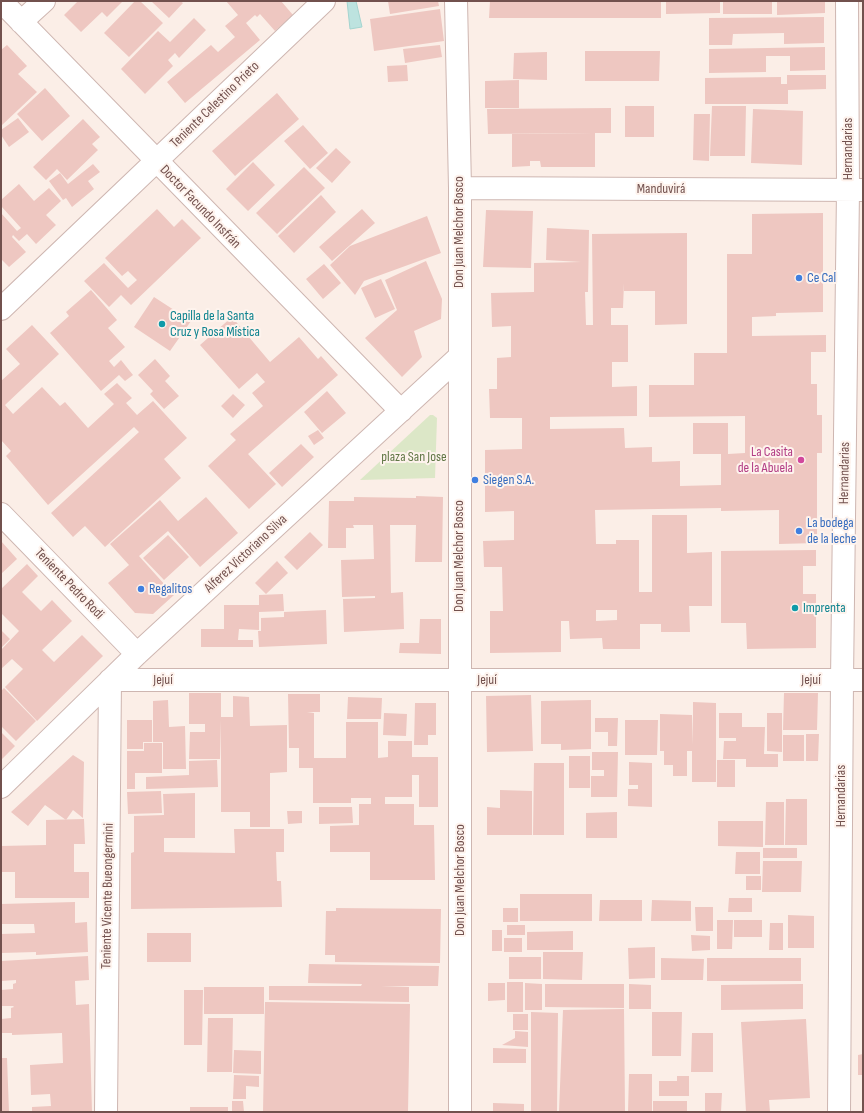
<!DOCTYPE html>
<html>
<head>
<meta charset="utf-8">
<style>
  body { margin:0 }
  #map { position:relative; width:864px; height:1113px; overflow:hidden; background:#fbeee7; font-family:"Sofia Sans Condensed",sans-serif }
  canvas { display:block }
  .frame { position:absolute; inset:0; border:2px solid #72514e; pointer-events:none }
</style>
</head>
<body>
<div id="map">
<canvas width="864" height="1113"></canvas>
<div class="frame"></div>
</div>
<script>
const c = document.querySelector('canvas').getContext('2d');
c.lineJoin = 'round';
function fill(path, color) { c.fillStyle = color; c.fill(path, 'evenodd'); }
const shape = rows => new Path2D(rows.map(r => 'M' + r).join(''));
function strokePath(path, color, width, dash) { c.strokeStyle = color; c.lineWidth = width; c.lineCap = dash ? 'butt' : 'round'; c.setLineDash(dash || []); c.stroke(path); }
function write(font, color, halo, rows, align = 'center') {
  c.font = font + ' "Sofia Sans Condensed",sans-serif'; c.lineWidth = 4; c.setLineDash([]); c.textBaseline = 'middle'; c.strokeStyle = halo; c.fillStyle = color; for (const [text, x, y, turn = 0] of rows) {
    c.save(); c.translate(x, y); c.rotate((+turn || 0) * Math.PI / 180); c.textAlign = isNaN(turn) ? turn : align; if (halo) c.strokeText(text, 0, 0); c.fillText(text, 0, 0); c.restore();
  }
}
fill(shape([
  [430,415,433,415,437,418,435,478,360,480]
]), '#dce7c7');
const water = shape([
  [347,1,356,1,362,27,350,29,347,1]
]);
fill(water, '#bde3df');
strokePath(water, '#a4d4cf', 1);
fill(shape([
  [78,1,123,1,107,17,102,12,81,32,64,15],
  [135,1,140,1,163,23,129,57,104,33],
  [151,1,180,1,183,3,169,18],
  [226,1,281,1,293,15,275,31,260,14,257,17,255,15,246,23,260,40,185,103,167,82,211,45,218,52,235,37,225,26,238,15],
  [388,1,438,1,439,6,390,14],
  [490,1,661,1,661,18,489,18],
  [666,1,720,1,720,13,666,14],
  [723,1,772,1,772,14,723,14],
  [777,1,825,1,825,13,777,15],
  [440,9,444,41,374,51,370,19],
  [824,17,824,43,784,44,784,33,733,34,732,45,709,45,709,18],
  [194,18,206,30,179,58,175,53,168,60,173,66,145,94,121,69,158,31,170,42],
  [7,45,27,66,18,74,37,92,1,126,1,50],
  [440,45,442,57,405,63,403,49],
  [825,47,825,70,790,71,790,56,766,56,766,72,709,73,709,49],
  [585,51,660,51,659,81,585,81],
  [547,52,547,80,513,79,514,53],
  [407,65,408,81,388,82,387,66],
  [787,75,826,75,826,89,788,90,788,104,705,104,705,78,781,77,781,84,787,84],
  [519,80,519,108,485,108,485,81],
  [45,88,70,116,42,141,17,114],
  [277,93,299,119,235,176,212,151],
  [625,106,654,106,654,137,625,137],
  [712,106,746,106,745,156,710,156],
  [611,108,611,133,595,133,595,167,541,167,540,161,530,161,530,166,512,167,512,134,593,133,488,134,487,109],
  [753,109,803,111,802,165,751,163],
  [694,114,710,114,709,161,693,160],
  [18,118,29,132,9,147,1,135,1,130],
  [83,119,100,137,92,144,98,150,67,180,57,169,46,180,33,167],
  [303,125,328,153,310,169,284,141],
  [336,148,351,162,332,183,316,168],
  [253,162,275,185,248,211,226,189],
  [93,164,100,172,88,181,94,189,72,207,66,198,63,200,49,181,60,173,68,184],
  [304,167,325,188,277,234,256,213],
  [19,184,34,201,49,188,61,201,46,215,56,225,36,244,27,234,19,241,13,235,12,237,26,252,9,267,1,259,1,213,17,231,21,228,1,206,1,200],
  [321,195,336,212,294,253,278,236],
  [157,209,174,227,182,219,201,238,131,305,121,295,109,307,84,281,104,263,128,288,137,280,128,271,122,276,105,258],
  [362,209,375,223,332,261,319,247],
  [486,210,533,211,531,268,483,267],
  [823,213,823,312,776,313,776,316,752,317,752,336,826,335,826,352,811,352,811,384,817,384,817,415,822,415,822,453,817,453,817,543,779,544,779,510,721,511,721,508,595,510,596,544,616,544,616,540,639,540,639,592,652,592,652,515,687,515,687,553,712,552,712,606,689,606,690,632,661,632,661,624,640,624,640,649,603,649,602,638,570,639,569,621,561,621,561,652,490,653,490,611,503,611,502,567,484,567,483,541,514,540,514,511,485,512,485,450,522,449,522,418,490,418,489,389,497,389,497,358,511,357,511,326,492,327,491,293,534,292,534,263,581,262,546,260,547,228,589,230,588,292,585,292,586,325,593,325,592,234,687,233,687,324,655,325,655,291,624,291,624,283,623,308,611,308,611,325,628,325,628,362,612,362,612,387,637,386,637,416,550,417,550,429,624,428,625,448,652,447,652,462,680,461,680,486,721,485,721,454,693,454,693,423,728,423,728,454,745,453,745,416,649,417,649,385,694,385,694,353,727,353,727,254,752,254,752,214],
  [596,610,617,610,617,620,596,621],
  [427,216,441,253,364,281,355,295,330,265,350,246],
  [426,261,442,299,441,319,414,331,422,357,402,377,365,338,397,310,385,280],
  [324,264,341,283,323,299,306,279],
  [381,279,395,309,375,318,361,288],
  [91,290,117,320,108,328,125,347,109,361,114,367,121,360,133,375,125,381,119,375,101,391,50,333,69,316,66,312],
  [154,297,191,321,170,351,134,327],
  [232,317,270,362,299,337,318,359,321,356,338,375,248,454,276,484,249,509,208,466,236,440,230,434,263,406,252,393,265,382,257,373,239,389,200,345],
  [32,325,59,354,5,405,13,414,42,387,60,406,65,402,88,428,114,404,104,394,117,383,132,398,126,403,137,415,153,401,187,438,164,459,181,478,105,547,85,526,73,537,51,513,139,432,134,427,48,505,6,456,11,451,1,440,1,381,20,364,6,349],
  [155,359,170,376,165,381,179,396,164,409,150,394,153,391,138,375],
  [327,391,346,413,322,433,304,412],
  [233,394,245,405,233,418,221,406],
  [318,430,324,438,314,445,308,436],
  [301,444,314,457,282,487,269,473],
  [416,496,443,497,442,562,415,562,416,525,390,525,391,593,403,592,404,629,344,632,343,599,375,598,375,596,342,597,341,560,374,559,373,525,353,525,354,528,346,528,346,548,328,548,329,501,354,501,354,497,416,498],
  [206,497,238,533,200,567,168,531,139,556,174,595,153,614,135,613,108,583,129,565,110,544,160,500,178,521],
  [310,532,323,545,297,570,284,557],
  [168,535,189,557,164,580,143,558],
  [1,541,17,559,1,574],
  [816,550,816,566,803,566,803,594,816,594,816,648,747,649,746,623,721,623,721,551],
  [277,561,288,573,266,594,255,583],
  [27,564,38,576,22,592,41,611,52,600,72,621,42,650,54,662,82,635,103,656,37,721,5,687,23,669,12,659,1,669,1,650,19,631,1,613,1,589],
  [283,594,284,611,259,612,259,630,239,629,238,640,253,640,253,647,201,647,201,629,224,629,224,605,259,605,259,595],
  [326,610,327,644,259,647,258,631,261,631,261,618,284,617,284,612],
  [420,619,441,619,441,654,399,653,400,643,419,643],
  [1,630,10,639,1,648],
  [4,688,36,721,16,741,1,726,1,691],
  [189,693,221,693,221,717,233,717,233,696,249,697,250,726,287,725,287,772,270,773,270,827,250,827,250,812,221,812,221,720,220,759,189,759,190,732,213,732,205,732,205,724,189,724],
  [784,693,818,693,817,730,783,730],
  [288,694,320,694,320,712,307,712,314,713,314,758,346,758,346,722,378,722,378,758,388,757,388,741,412,741,412,757,438,757,438,807,419,807,419,775,412,775,412,797,385,797,385,804,414,804,414,825,434,825,435,880,370,880,370,852,330,852,330,826,359,825,359,804,371,804,371,798,351,798,351,803,313,803,313,768,299,768,299,748,289,748],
  [531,695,533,751,487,752,486,696],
  [348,697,382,698,381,719,347,719],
  [168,700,169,727,185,726,186,769,163,769,163,742,153,742,153,701],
  [591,700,591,749,561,750,561,744,541,744,541,701],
  [693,702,716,703,716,782,692,782,692,751,687,751,687,776,673,776,673,765,664,765,664,751,660,751,660,714,692,715,693,745],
  [415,703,436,703,436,735,428,735,428,745,414,745],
  [384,713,407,714,406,736,383,735],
  [719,713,742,713,742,727,765,727,764,754,778,754,778,767,746,767,746,759,723,759,724,741,736,741,736,738,719,738],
  [767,713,782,713,782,752,767,751],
  [595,718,618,718,617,746,608,746,608,732,595,732],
  [127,720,152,720,152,742,143,742,143,749,127,749],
  [625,720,658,720,657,755,625,755],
  [1,732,15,746,1,760],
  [806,734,819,734,818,761,806,761],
  [783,735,804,735,804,761,783,761],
  [144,743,162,743,162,773,135,773,135,789,127,789,127,751,144,751],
  [592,752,618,752,617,797,591,797,591,776,604,776,604,770,592,770],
  [73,755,84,762,83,818,73,810,66,820,45,805,28,826,11,812],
  [569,756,590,756,590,788,569,788],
  [217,760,218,787,146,789,146,777,189,775,189,761],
  [717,760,735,760,735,787,717,787],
  [629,762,652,763,652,807,628,806,628,789,638,789,638,785,629,785],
  [534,763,564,763,564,835,533,835],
  [500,790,532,791,532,835,487,835,487,807,500,808],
  [161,791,162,813,128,814,127,792],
  [195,793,195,838,164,838,164,852,235,853,234,829,284,829,284,852,276,852,277,881,281,881,282,907,131,909,131,853,134,852,134,816,164,815,163,794],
  [786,799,807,799,807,845,785,845],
  [766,802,784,802,784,845,765,845],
  [319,807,352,807,353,823,319,824],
  [287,811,302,811,302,823,288,824],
  [617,812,617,838,586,838,586,813],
  [84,819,85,844,74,844,74,872,89,872,89,898,15,898,15,872,1,872,1,846,46,845,46,820],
  [718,821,763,821,763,847,718,846],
  [763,848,797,848,797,858,763,858],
  [736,852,760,852,760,874,735,874],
  [763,861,802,861,801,892,762,892],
  [746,876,761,876,761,890,746,890],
  [520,894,592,894,592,921,520,921],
  [729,898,752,898,752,912,728,912],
  [600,900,642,900,642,921,599,921],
  [652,900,691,901,691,921,651,921],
  [75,902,75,923,87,922,88,952,36,955,36,952,1,953,1,934,35,933,34,924,1,924,1,904],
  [695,907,713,907,713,931,696,931],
  [336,908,441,909,440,963,335,962,335,955,325,955,326,911,336,911],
  [503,908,518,908,518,922,503,922],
  [788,915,814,916,814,948,788,948],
  [717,920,733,920,732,949,717,949],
  [734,920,762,920,762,937,734,937],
  [770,923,783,923,783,950,769,950],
  [507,925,525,925,525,935,507,935],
  [492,930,502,930,502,951,492,951],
  [573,931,573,950,527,950,527,932],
  [147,933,191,933,191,962,147,962],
  [691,935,710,936,710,950,692,951],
  [504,938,522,938,522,952,504,952],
  [655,947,655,978,629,979,628,948],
  [543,952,583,952,582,980,543,979],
  [88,956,89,980,75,981,76,1005,89,1004,92,1112,32,1112,32,1107,51,1106,50,1094,31,1095,30,1065,63,1063,62,1033,12,1035,12,1033,1,1033,1,1019,11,1018,11,1008,14,1007,13,1006,1,1006,1,990,13,989,13,984,16,983,16,980,1,981,1,961],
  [509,957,541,957,541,979,509,979],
  [661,958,704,959,703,980,661,980],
  [707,958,801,958,801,981,707,981],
  [309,964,439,966,438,986,381,986,409,987,409,1002,269,1000,269,986,361,986,362,984,308,983],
  [507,982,523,982,523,1012,507,1012],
  [488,983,505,983,505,1000,488,1001],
  [525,983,542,984,542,1010,525,1010],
  [545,984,624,984,624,1008,545,1007],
  [629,984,651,985,651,1009,629,1009],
  [803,984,803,1009,721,1010,721,985],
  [204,987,264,987,264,1014,204,1014],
  [184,990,203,990,202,1045,184,1045],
  [265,1002,410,1004,408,1112,263,1112],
  [624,1009,625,1112,559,1112,563,1010],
  [531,1012,558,1013,557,1112,531,1112],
  [652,1012,682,1012,681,1056,652,1056],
  [513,1014,528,1014,528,1030,513,1030],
  [208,1018,233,1018,232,1072,207,1072],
  [806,1019,810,1098,769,1100,770,1112,746,1112,741,1022],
  [515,1031,528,1032,528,1047,502,1045,515,1038],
  [692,1033,713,1033,713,1072,691,1072],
  [493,1048,526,1049,526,1063,493,1063],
  [234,1050,261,1051,261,1074,233,1073],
  [863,1054,863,1075,858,1075,858,1055],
  [1,1058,7,1058,9,1112,1,1112],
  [629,1074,652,1074,652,1112,628,1112],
  [234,1075,259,1076,259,1087,246,1086,246,1099,233,1099],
  [677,1076,689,1076,689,1096,659,1096,659,1081,677,1081],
  [705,1093,722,1093,721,1112,705,1112],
  [232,1101,243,1101,244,1112,232,1112],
  [653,1101,687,1101,687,1112,653,1112],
  [493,1103,524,1104,524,1112,493,1112],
  [190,1107,228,1107,228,1112,190,1112]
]), '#eec7c1');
const street = shape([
  [1,1,401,411],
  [456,1,460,188,460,1112],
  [21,22,44,1],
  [460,188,862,190],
  [1,309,324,1],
  [1,514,137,654],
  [110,680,863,680],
  [1,787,137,654,459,357],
  [106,1112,110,680],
  [839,1112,842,680,848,190,847,1]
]);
strokePath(street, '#ceb6b1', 24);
strokePath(street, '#fff', 22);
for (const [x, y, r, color] of [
  [799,278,4,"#3f7fe0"],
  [162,324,4,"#0f9aa8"],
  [801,460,4,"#d1479c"],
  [475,480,4,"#3f7fe0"],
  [799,531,4,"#3f7fe0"],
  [141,589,4,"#3f7fe0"],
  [795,608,4,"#0f9aa8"]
]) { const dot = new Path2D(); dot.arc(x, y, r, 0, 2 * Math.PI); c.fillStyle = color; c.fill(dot); strokePath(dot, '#fef3ed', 1.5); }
write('14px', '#72514e', '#fef3ed', [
  ["Teniente Celestino Prieto",215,105,-44],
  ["Hernandarias",848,149,-90],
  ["Manduvirá",661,189],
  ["Doctor Facundo Insfrán",200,207,46],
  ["Don Juan Melchor Bosco",459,232,-90],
  ["Hernandarias",845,473,-89],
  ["Alferez Victoriano Silva",246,554,-43],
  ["Don Juan Melchor Bosco",459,556,-90],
  ["Teniente Pedro Rodi",69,584,46],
  ["Jejuí",163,680],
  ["Jejuí",487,680],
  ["Jejuí",811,680],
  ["Hernandarias",841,796,-90],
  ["Don Juan Melchor Bosco",460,880,-90],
  ["Teniente Vicente Bueongermini",108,896,-89]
]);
write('14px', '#366cbe', '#fef3ed', [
  ["Ce Cal",807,278],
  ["Siegen S.A.",483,480],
  ["La bodega",807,523],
  ["de la leche",807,539],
  ["Regalitos",149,589]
], 'left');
write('14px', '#0d838f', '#fef3ed', [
  ["Capilla de la Santa",170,316],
  ["Cruz y Rosa Mística",170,332],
  ["Imprenta",803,608]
], 'left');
write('14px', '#b23c85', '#fef3ed', [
  ["La Casita",793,452],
  ["de la Abuela",793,468]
], 'right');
write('14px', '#617746', '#fef3ed', [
  ["plaza San Jose",414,457]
]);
</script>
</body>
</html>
